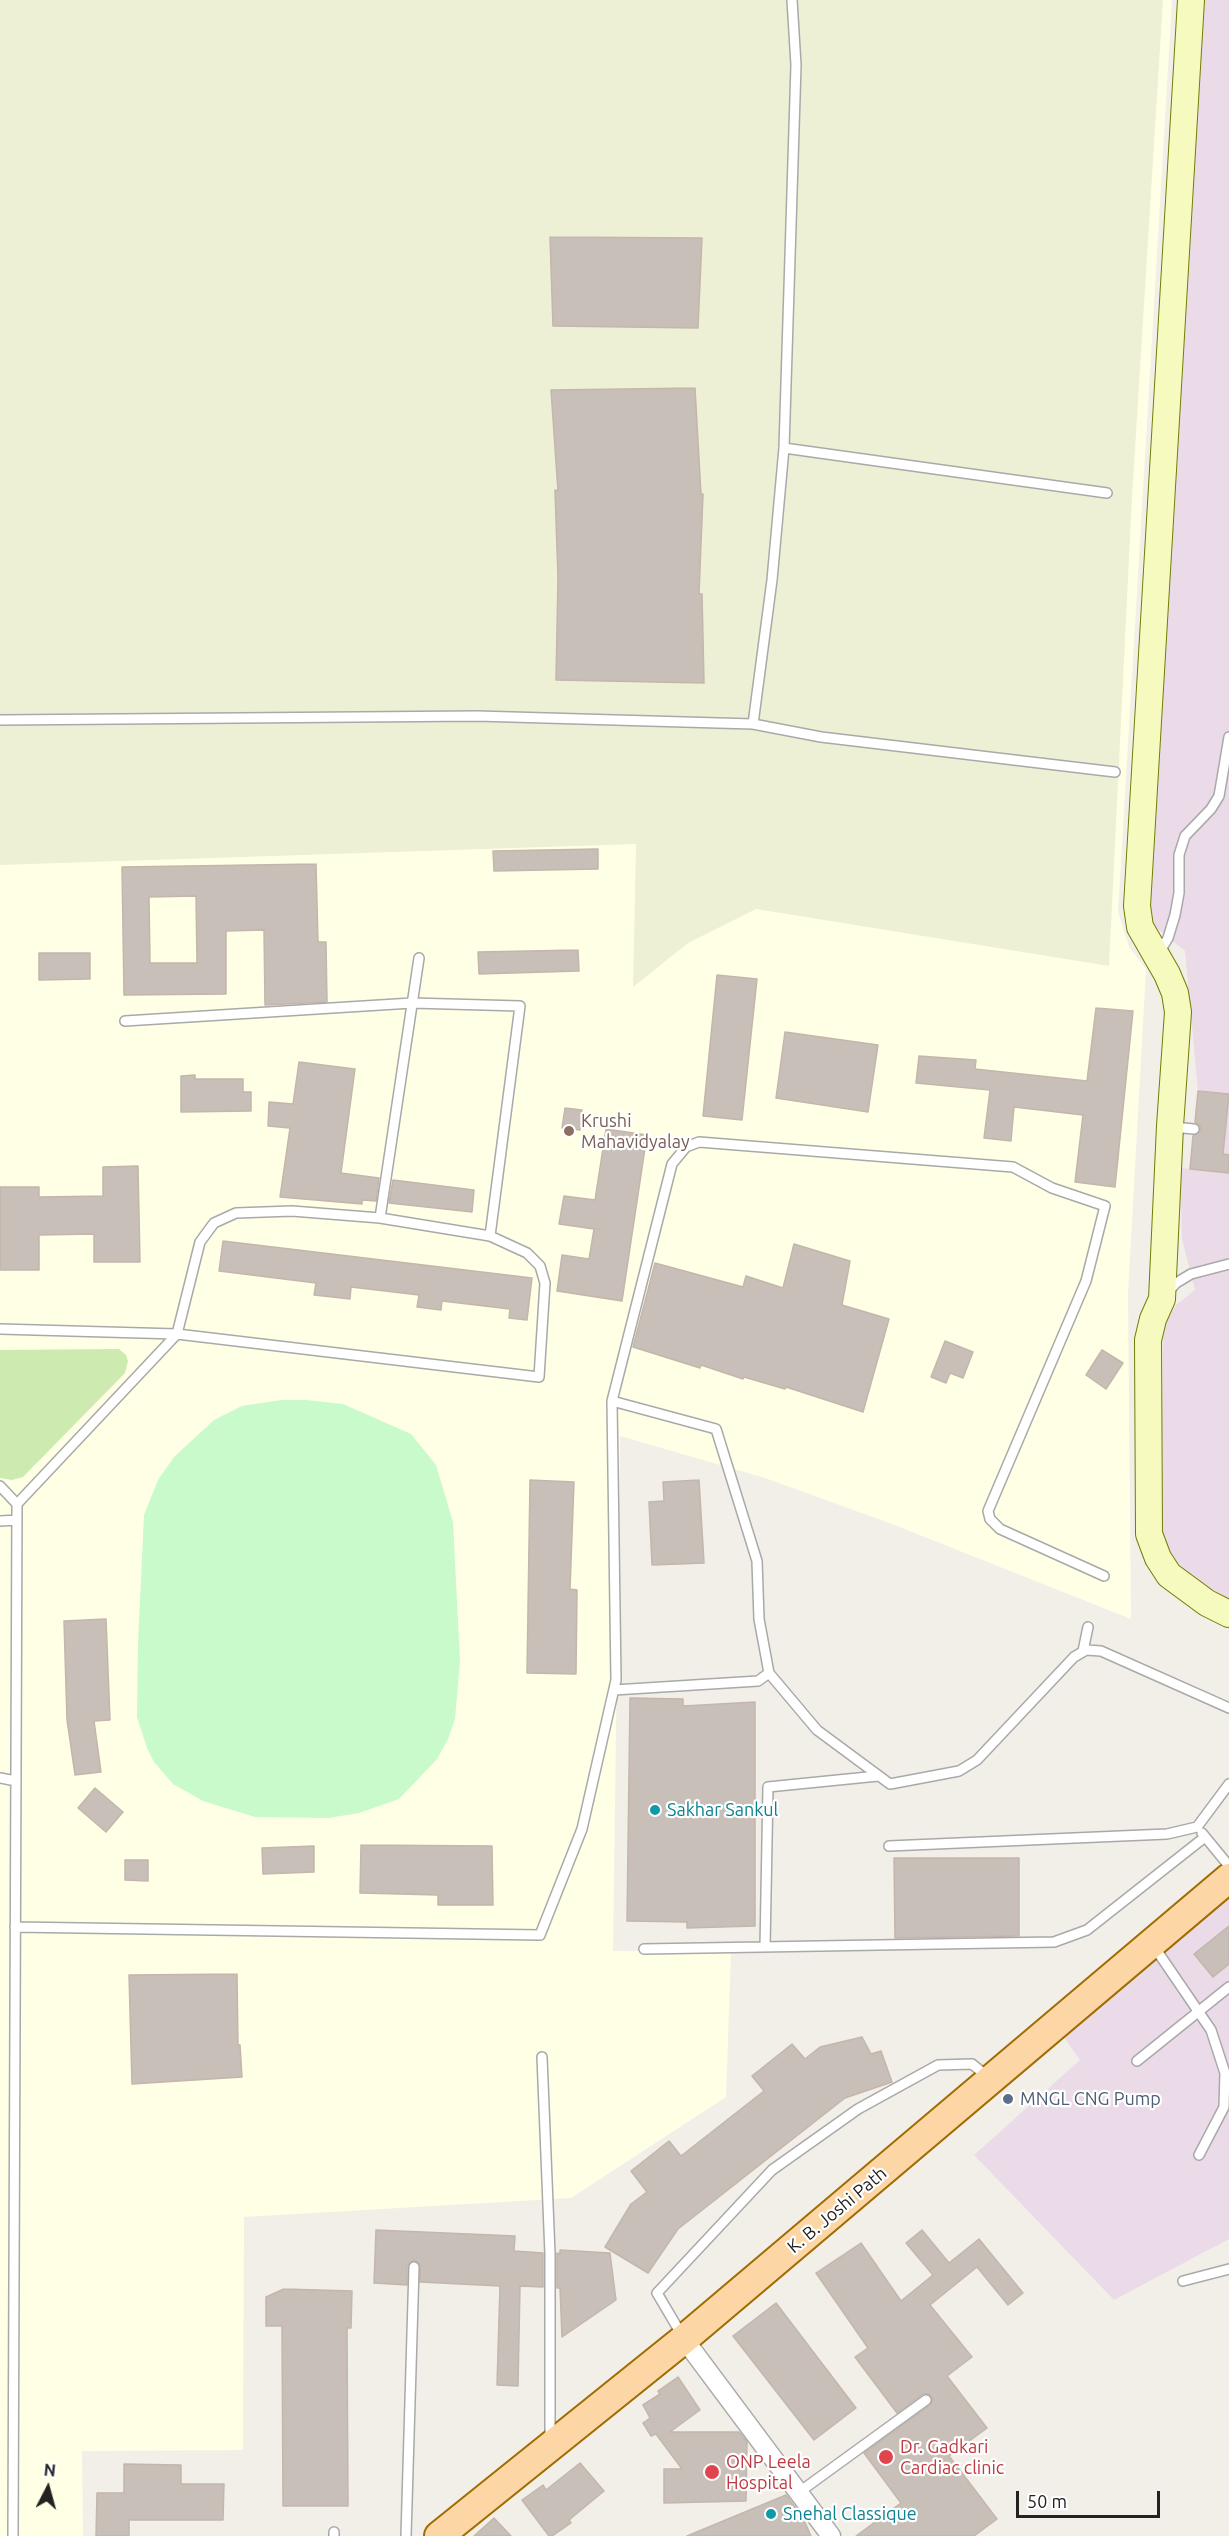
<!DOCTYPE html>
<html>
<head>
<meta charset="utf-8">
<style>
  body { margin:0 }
  #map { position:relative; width:1229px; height:2536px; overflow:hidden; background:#f2efe9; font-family:Ubuntu,sans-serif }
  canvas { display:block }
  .north { position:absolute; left:18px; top:2458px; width:60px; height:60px; -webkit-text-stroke:4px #fff; paint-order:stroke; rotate:6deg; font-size:16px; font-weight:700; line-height:24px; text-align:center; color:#222 }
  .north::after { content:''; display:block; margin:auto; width:21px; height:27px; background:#222; clip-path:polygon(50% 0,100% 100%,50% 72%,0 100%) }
  .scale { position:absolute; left:1016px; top:2491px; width:144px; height:27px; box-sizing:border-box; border:3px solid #222; border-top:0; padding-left:8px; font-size:18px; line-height:21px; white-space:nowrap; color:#222; -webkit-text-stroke:4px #fff; paint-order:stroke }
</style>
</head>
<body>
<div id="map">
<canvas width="1229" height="2536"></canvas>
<div class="north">N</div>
<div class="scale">50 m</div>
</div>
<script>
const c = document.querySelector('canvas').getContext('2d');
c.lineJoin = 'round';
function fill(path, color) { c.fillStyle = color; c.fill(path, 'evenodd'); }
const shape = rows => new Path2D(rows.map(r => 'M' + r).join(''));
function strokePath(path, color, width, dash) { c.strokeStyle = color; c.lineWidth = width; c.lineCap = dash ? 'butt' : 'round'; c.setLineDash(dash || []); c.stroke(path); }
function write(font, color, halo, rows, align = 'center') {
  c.font = font + ' Ubuntu,sans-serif'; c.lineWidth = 4.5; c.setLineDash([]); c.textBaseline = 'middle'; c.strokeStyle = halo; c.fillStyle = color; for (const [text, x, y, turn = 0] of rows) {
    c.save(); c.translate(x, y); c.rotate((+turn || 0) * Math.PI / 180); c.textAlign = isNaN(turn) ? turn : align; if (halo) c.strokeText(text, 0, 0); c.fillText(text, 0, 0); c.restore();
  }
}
fill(shape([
  [1200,0,1229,0,1229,1598,1195,1581,1178,1567,1166,1548,1161,1527,1163,1328,1176,1305,1195,1290,1182,1239,1180,1168,1190,1169,1198,1091,1185,951,1150,923],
  [1229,1890,1229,2239,1114,2300,974,2155,1080,2060,1063,2036]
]), '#ebdbe8');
fill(shape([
  [0,0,1172,0,1118,912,1129,947,1146,969,1128,1294,1131,1619,892,1524,765,1478,620,1436,613,1951,731,1952,726,2097,571,2198,244,2217,243,2450,82,2451,83,2536,0,2536]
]), '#ffffe5');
fill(shape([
  [0,0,1163,0,1132,497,1109,966,756,909,688,943,633,987,636,844,0,865]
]), '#eef0d5');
fill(shape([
  [119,1349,126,1355,128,1361,125,1373,23,1477,12,1480,0,1478,0,1350]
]), '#cdebb0');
fill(shape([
  [281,1400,306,1400,343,1404,411,1434,436,1465,453,1522,460,1661,455,1719,448,1739,437,1759,399,1799,359,1813,328,1818,255,1817,203,1801,173,1784,154,1762,147,1748,137,1717,138,1642,144,1515,158,1480,174,1457,214,1420,242,1406]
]), '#c8facc');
const building = shape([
  [550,237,702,238,698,328,553,326,550,237],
  [695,388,701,494,703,494,699,594,702,594,704,683,556,680,558,578,555,490,558,491,551,390,695,388],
  [598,849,598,869,494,871,493,851,598,849],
  [316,864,318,942,326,942,327,1002,265,1005,264,930,226,931,226,994,124,995,122,867,316,864],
  [196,896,197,963,150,963,149,897,196,896],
  [578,950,579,971,479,974,478,952,578,950],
  [39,953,90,953,90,979,39,980,39,953],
  [717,975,757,979,742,1120,703,1116,717,975],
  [1096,1008,1133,1011,1115,1187,1075,1182,1083,1115,1014,1107,1011,1141,984,1138,990,1090,916,1083,919,1056,976,1060,975,1069,1087,1081,1096,1008],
  [785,1032,878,1045,868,1112,776,1098,785,1032],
  [299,1062,355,1069,341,1173,379,1178,376,1201,362,1200,362,1204,280,1197,290,1128,268,1126,269,1102,293,1104,299,1062],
  [195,1075,195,1079,243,1079,243,1092,251,1092,251,1111,181,1112,181,1076,195,1075],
  [1198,1091,1229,1094,1223,1154,1229,1155,1229,1173,1190,1169,1193,1136,1201,1130,1200,1126,1195,1122,1198,1091],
  [565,1108,582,1110,580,1130,562,1128,565,1108],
  [606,1129,647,1135,622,1301,557,1291,562,1255,589,1259,594,1229,559,1224,564,1196,595,1200,606,1129],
  [138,1166,140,1262,94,1262,94,1234,39,1235,39,1270,0,1270,0,1187,39,1187,39,1197,103,1196,103,1167,138,1166],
  [393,1180,474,1190,472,1212,389,1203,393,1180],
  [223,1241,532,1278,527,1320,509,1318,510,1309,442,1301,441,1310,417,1307,419,1295,351,1287,350,1299,314,1295,316,1283,219,1271,223,1241],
  [794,1244,850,1261,842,1305,889,1319,863,1412,786,1387,785,1389,744,1377,743,1379,701,1365,700,1368,633,1347,655,1263,743,1287,746,1276,783,1288,794,1244],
  [945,1341,973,1352,963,1378,950,1373,946,1383,931,1377,945,1341],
  [1102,1350,1123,1363,1106,1389,1086,1375,1102,1350],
  [530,1480,574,1482,570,1589,577,1590,576,1674,527,1673,530,1480],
  [699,1480,704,1563,652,1565,649,1502,664,1501,663,1482,699,1480],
  [106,1619,110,1720,94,1721,101,1772,75,1775,67,1720,64,1621,106,1619],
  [630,1698,683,1699,683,1706,755,1702,755,1926,687,1928,687,1922,627,1921,630,1698],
  [95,1788,123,1812,106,1832,78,1808,95,1788],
  [361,1845,492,1846,493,1905,438,1905,438,1895,360,1893,361,1845],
  [314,1846,314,1872,263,1874,262,1848,314,1846],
  [894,1858,1019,1858,1019,1936,895,1938,894,1858],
  [125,1860,148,1860,148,1881,125,1880,125,1860],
  [1229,1926,1229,1964,1213,1977,1194,1954,1229,1926],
  [237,1974,238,2045,240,2045,242,2077,132,2084,129,1975,237,1974],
  [862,2037,871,2054,881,2051,892,2082,845,2098,678,2229,648,2273,605,2247,631,2204,647,2192,631,2171,669,2141,681,2156,764,2091,752,2076,792,2044,805,2059,820,2047,862,2037],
  [376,2230,515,2236,514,2251,543,2253,543,2287,520,2286,518,2386,497,2385,500,2286,420,2282,420,2264,414,2260,407,2266,407,2285,374,2283,376,2230],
  [922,2230,949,2263,979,2239,1023,2293,1008,2305,977,2267,930,2305,972,2357,947,2376,987,2428,949,2456,997,2519,974,2536,856,2536,901,2503,864,2453,930,2405,933,2399,929,2394,923,2394,897,2413,855,2357,868,2348,816,2273,861,2243,901,2301,933,2275,906,2243,922,2230],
  [560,2250,610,2253,616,2300,562,2337,560,2288,557,2288,557,2253,560,2254,560,2250],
  [284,2289,352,2291,351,2328,347,2328,348,2506,283,2506,282,2326,266,2326,266,2297,284,2289],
  [776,2303,856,2408,814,2440,733,2336,776,2303],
  [678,2377,700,2410,670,2432,739,2432,747,2442,746,2501,664,2503,664,2469,682,2469,656,2434,651,2436,643,2423,650,2418,643,2405,660,2394,658,2391,678,2377],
  [580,2463,604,2491,569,2520,571,2523,552,2536,549,2536,522,2500,543,2485,546,2490,580,2463],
  [124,2464,181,2465,181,2484,224,2484,223,2520,129,2520,129,2536,96,2536,97,2493,124,2493,124,2464],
  [786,2495,803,2518,811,2536,687,2536,786,2495],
  [494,2518,511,2536,474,2536,494,2518]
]);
fill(building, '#c7bfb8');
strokePath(building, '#c4b6ab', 1.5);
const service = shape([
  [784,448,1107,493],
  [0,720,477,716,753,724,821,737,1115,772],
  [753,724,772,580,784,448,796,65,792,0],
  [1159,953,1168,938,1175,915,1179,893,1179,855,1185,836,1211,809,1219,796,1229,737],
  [125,1021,412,1003,520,1006,490,1236],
  [1172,1127,1194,1129],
  [380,1218,419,958],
  [1168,1292,1176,1283,1191,1274,1229,1264],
  [0,1329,177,1334,539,1377,545,1283,540,1266,527,1253,490,1236,380,1218,292,1211,236,1213,214,1223,200,1242,177,1334,17,1504],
  [612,1401,716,1429,757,1561,759,1619,769,1673,817,1730,890,1784,959,1771,977,1760,1074,1657,1086,1650,1101,1651,1229,1708],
  [0,1486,17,1504,13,2536],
  [0,1521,17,1520],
  [1083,1651,1088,1627],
  [614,1690,758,1681,769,1673],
  [0,1778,16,1781],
  [1202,1833,1229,1866],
  [889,1846,1167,1834,1197,1827,1229,1784],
  [15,1927,540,1935,582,1829,616,1680,612,1401,672,1164,686,1147,699,1142,1013,1167,1052,1188,1105,1206,1086,1281,988,1511,990,1519,1000,1529,1104,1576],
  [1153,1945,1211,2030,1225,2073,1224,2107,1199,2155],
  [765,1947,768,1787,878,1776],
  [644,1949,1054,1942,1087,1930,1205,1837],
  [542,2057,550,2254,550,2438],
  [1137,2061,1229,1987],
  [1183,2281,1229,2269],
  [683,2337,657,2293,772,2170,858,2109,938,2065,972,2064,988,2077],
  [798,2493,926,2400],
  [334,2532,334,2536],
  [406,2536,414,2267]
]);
const minor = shape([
  [684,2339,831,2536]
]);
const secondary = shape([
  [1191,0,1137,906,1140,927,1167,974,1175,993,1178,1012,1170,1126,1162,1299,1153,1319,1148,1340,1149,1534,1158,1558,1169,1575,1207,1603,1229,1614]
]);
const primary = shape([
  [439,2536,684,2339,1229,1878]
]);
strokePath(service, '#a9a9a9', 12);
strokePath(minor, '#a9a9a9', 21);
strokePath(secondary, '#707d05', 28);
strokePath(primary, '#a06b00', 32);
strokePath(service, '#fff', 9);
strokePath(minor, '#fff', 18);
strokePath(secondary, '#f7fabf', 26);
strokePath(primary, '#fcd6a4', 28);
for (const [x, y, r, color] of [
  [569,1131,6,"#8d6e63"],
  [655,1810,6,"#0f9aa8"],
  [1008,2099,6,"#5c6f8a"],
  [886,2457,8,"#e0444e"],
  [712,2472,8,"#e0444e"],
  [771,2514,6,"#0f9aa8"]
]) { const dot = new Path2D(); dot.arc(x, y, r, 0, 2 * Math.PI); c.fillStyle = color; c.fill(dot); strokePath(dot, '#fff', 2); }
write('18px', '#785e54', '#fff', [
  ["Krushi",581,1121],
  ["Mahavidyalay",581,1142]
], 'left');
write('18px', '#0d838f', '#fff', [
  ["Sakhar Sankul",667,1810],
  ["Snehal Classique",783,2514]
], 'left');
write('18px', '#4e5e75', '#fff', [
  ["MNGL CNG Pump",1020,2099]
], 'left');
write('18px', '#222', '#fff', [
  ["K. B. Joshi Path",837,2210,-40]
]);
write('18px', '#be3a42', '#fff', [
  ["Dr. Gadkari",900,2447],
  ["Cardiac clinic",900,2468],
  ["ONP Leela",726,2462],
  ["Hospital",726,2483]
], 'left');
</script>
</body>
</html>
